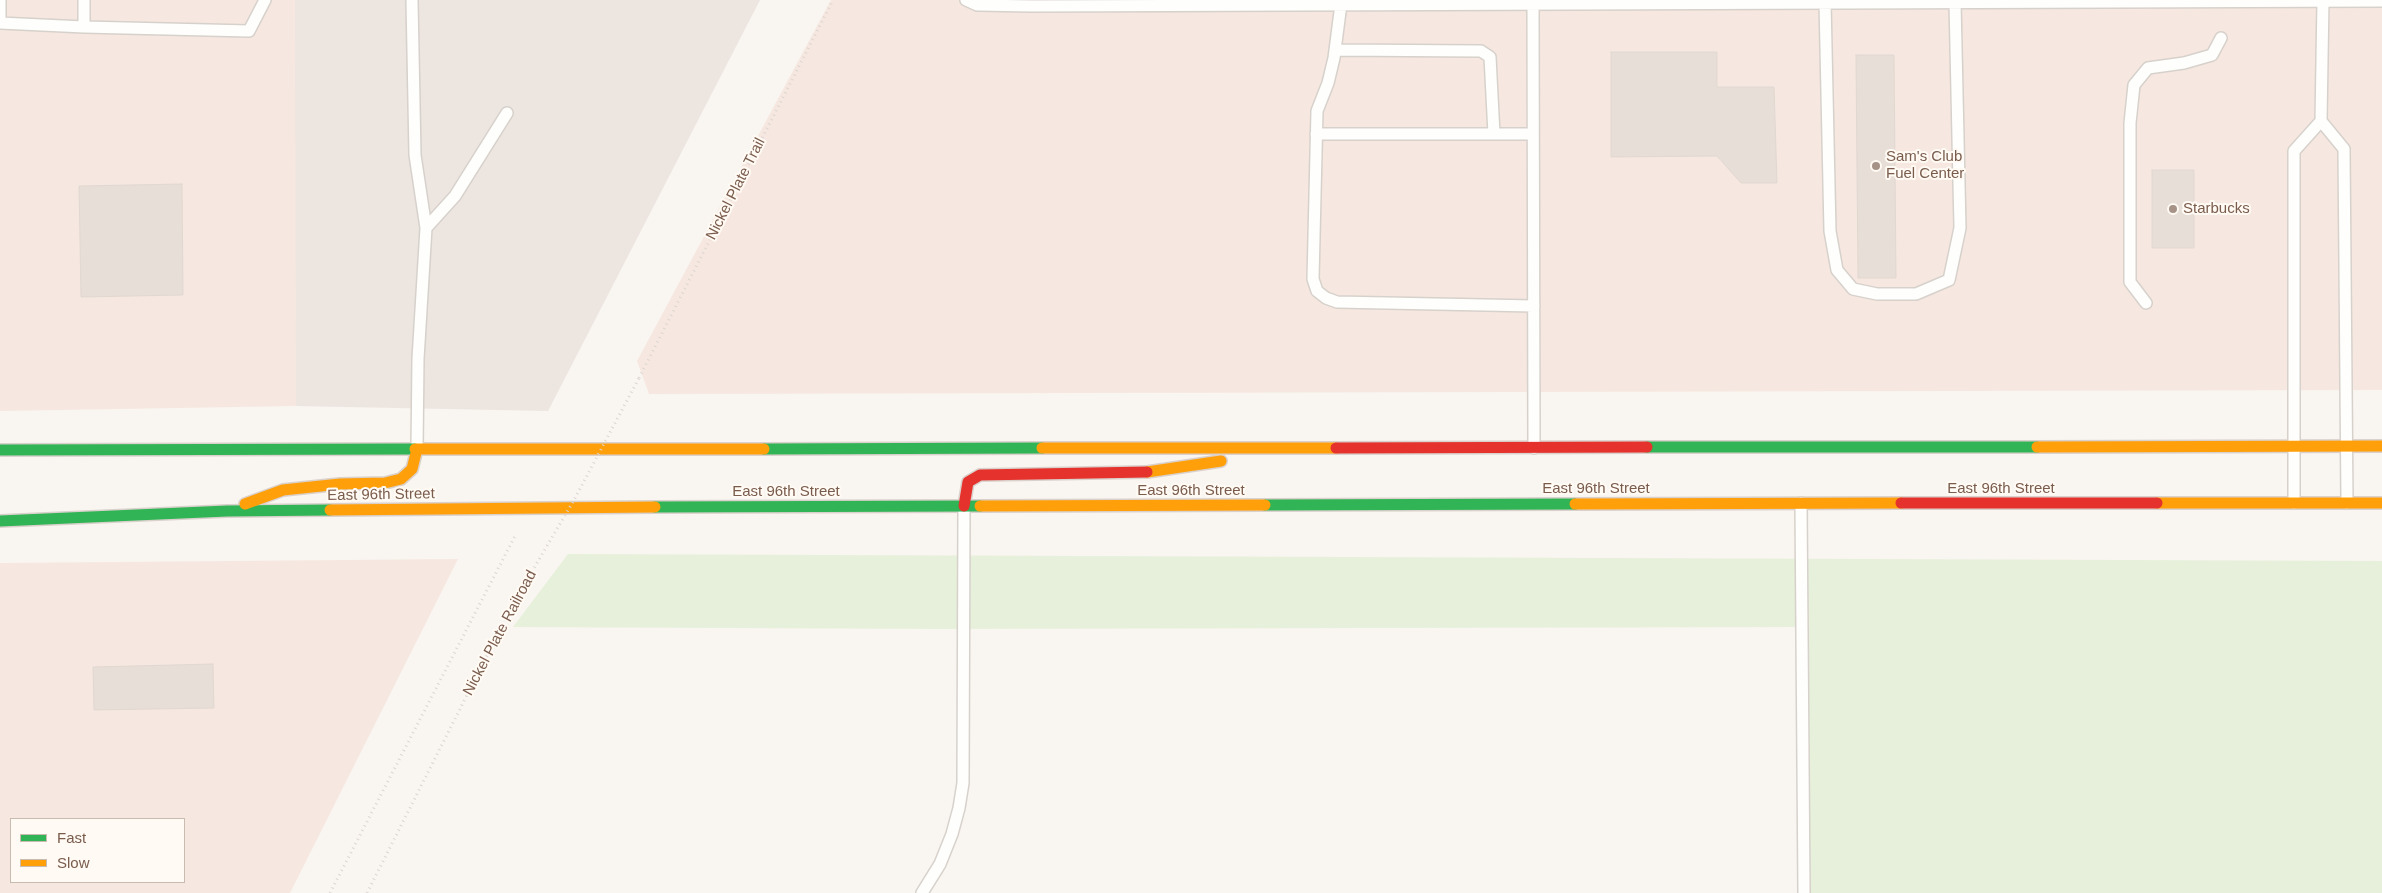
<!DOCTYPE html>
<html>
<head>
<meta charset="utf-8">
<style>
  body { margin:0 }
  #map { position:relative; width:2382px; height:893px; overflow:hidden; background:#f9f5f0; font-family:Arial,sans-serif }
  canvas { display:block }
  .legend { position:absolute; left:10px; top:818px; width:175px; height:65px; box-sizing:border-box; background:#fffaf3; border:1px solid #cabbb1; margin:0; padding:6px 9px; list-style:none; font-size:15px; color:#7a5c4d }
  .legend li { display:flex; align-items:center; gap:10px; height:25px }
  .legend b { width:25px; border:1px solid #cabbb1 }
</style>
</head>
<body>
<div id="map">
<canvas width="2382" height="893"></canvas>
<ul class="legend">
<li><b style="height:6px;background:#30b455"></b>Fast</li>
<li><b style="height:6px;background:#ff9f0a"></b>Slow</li>
</ul>
</div>
<script>
const c = document.querySelector('canvas').getContext('2d');
c.lineJoin = 'round';
function fill(path, color) { c.fillStyle = color; c.fill(path, 'evenodd'); }
const shape = rows => new Path2D(rows.map(r => 'M' + r).join(''));
function strokePath(path, color, width, dash) { c.strokeStyle = color; c.lineWidth = width; c.lineCap = dash ? 'butt' : 'round'; c.setLineDash(dash || []); c.stroke(path); }
function write(font, color, halo, rows, align = 'center') {
  c.font = font + ' Arial,sans-serif'; c.lineWidth = 4; c.setLineDash([]); c.textBaseline = 'middle'; c.strokeStyle = halo; c.fillStyle = color; for (const [text, x, y, turn = 0] of rows) {
    c.save(); c.translate(x, y); c.rotate((+turn || 0) * Math.PI / 180); c.textAlign = isNaN(turn) ? turn : align; if (halo) c.strokeText(text, 0, 0); c.fillText(text, 0, 0); c.restore();
  }
}
fill(shape([
  [0,0,297,0,296,406,0,411],
  [831,0,2382,0,2382,390,649,394,637,361],
  [458,559,290,893,0,893,0,563],
  [11,819,184,819,184,882,11,882]
]), '#f6e8e1');
fill(shape([
  [295,0,760,0,548,411,296,406]
]), '#ede5e0');
fill(shape([
  [568,554,2382,561,2382,893,1804,893,1802,627,940,629,513,627]
]), '#e7f0db');
const building = shape([
  [1611,52,1717,52,1717,87,1774,87,1777,183,1741,183,1717,156,1611,157,1611,52],
  [1856,55,1894,55,1896,278,1858,278,1856,55],
  [2152,170,2194,170,2194,248,2152,248,2152,170],
  [182,184,183,295,81,297,79,186,182,184],
  [213,664,214,708,94,710,93,667,213,664]
]);
fill(building, '#e6ded7');
strokePath(building, '#e2d8d2', 1);
const lane = shape([
  [0,0,0,23,84,27,84,0],
  [412,0,415,155,426,228],
  [966,0,977,5,1032,6,2382,1],
  [1533,0,1534,448],
  [2323,0,2321,121,2344,149,2347,503],
  [1825,2,1830,231,1837,270,1853,289,1877,294,1916,294,1949,280,1960,228,1955,2],
  [1341,4,1334,58,1328,83,1317,111,1313,279,1317,291,1326,298,1337,302,1534,306],
  [84,27,249,31,265,0],
  [1335,50,1481,51,1490,57,1494,134],
  [1316,134,1533,134],
  [2146,303,2130,282,2130,123,2134,85,2148,68,2184,63,2212,55,2221,38],
  [417,449,418,359,426,228,455,196,507,113],
  [1801,503,1804,893],
  [2294,503,2294,151,2321,121],
  [922,893,940,864,952,834,959,808,963,783,964,506]
]);
const fast = shape([
  [1647,447,2037,447],
  [764,449,1042,448],
  [0,450,415,449],
  [1265,505,1575,504],
  [655,507,980,506],
  [0,521,227,511,330,510]
]);
const slow = shape([
  [2037,447,2382,446],
  [1042,448,1336,448],
  [415,449,764,449],
  [1147,472,1221,461],
  [2157,503,2382,503],
  [245,504,283,490,340,484,385,483,401,479,412,469,417,449],
  [1575,504,1901,503],
  [980,506,1265,505],
  [330,510,655,507]
]);
const jam = shape([
  [1336,448,1647,447],
  [1901,503,2157,503],
  [964,506,968,482,980,475,1147,472]
]);
strokePath(lane, '#d7d1cb', 14);
strokePath(fast, '#dad1cc', 14);
strokePath(slow, '#dad1cc', 14);
strokePath(jam, '#dad1cc', 14);
strokePath(shape([
  [639,378,833,0],
  [330,893,515,536],
  [367,893,514,602]
]), '#dcd5d0', 3, [1, 4]);
strokePath(lane, '#fefefd', 11);
strokePath(fast, '#30b455', 11);
strokePath(slow, '#ff9f0a', 11);
strokePath(jam, '#e5322d', 11);
strokePath(shape([
  [514,602,574,500,639,378]
]), '#dcd5d0', 3, [1, 4]);
for (const [x, y, r, color] of [
  [1876,166,5,"#a69286"],
  [2173,209,5,"#a69286"]
]) { const dot = new Path2D(); dot.arc(x, y, r, 0, 2 * Math.PI); c.fillStyle = color; c.fill(dot); strokePath(dot, '#fffaf3', 2); }
write('15px', '#7a5c4d', '#fffaf3', [
  ["Sam's Club",1886,157],
  ["Fuel Center",1886,174],
  ["Starbucks",2183,209]
], 'left');
write('15px', '#7a5c4d', '#fffaf3', [
  ["Nickel Plate Trail",736,189,-63],
  ["East 96th Street",1596,489],
  ["East 96th Street",2001,489],
  ["East 96th Street",1191,491],
  ["East 96th Street",786,492],
  ["East 96th Street",381,495,-1],
  ["Nickel Plate Railroad",500,633,-62]
]);
</script>
</body>
</html>
